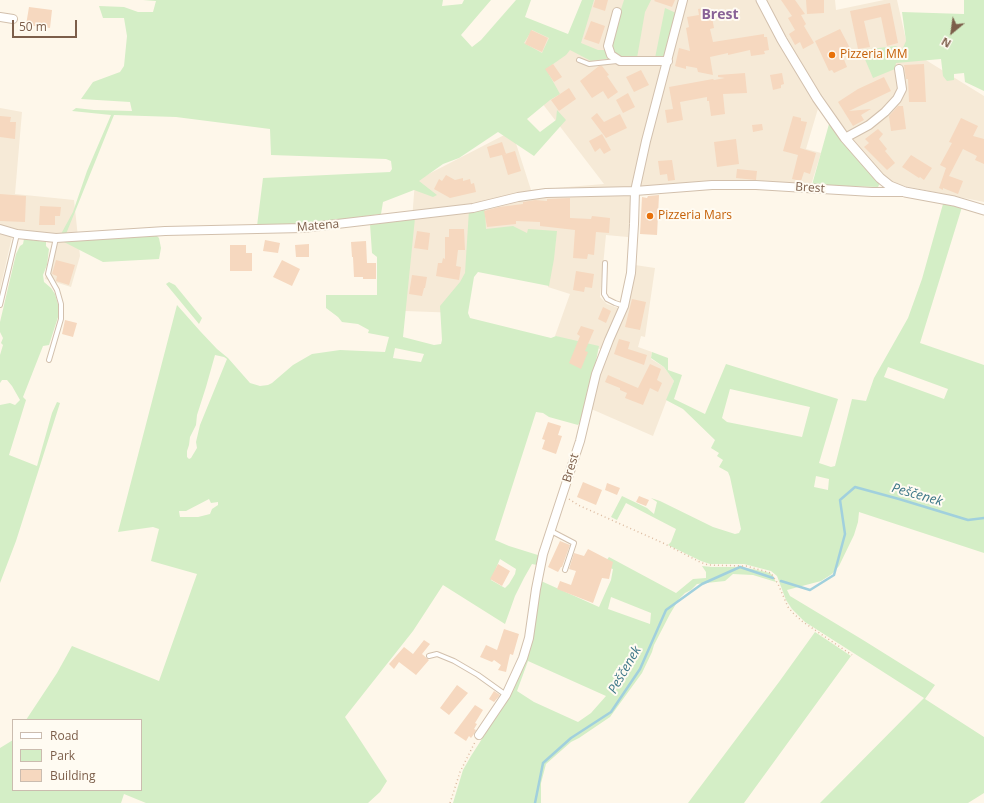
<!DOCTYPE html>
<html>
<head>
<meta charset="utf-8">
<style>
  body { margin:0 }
  #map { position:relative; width:984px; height:803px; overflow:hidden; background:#fef7ea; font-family:"Open Sans",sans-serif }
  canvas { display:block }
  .legend { position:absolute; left:12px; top:719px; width:130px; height:72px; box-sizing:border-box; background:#fffbf2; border:1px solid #cbbcaf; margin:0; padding:5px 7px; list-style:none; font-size:12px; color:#7c5e4a }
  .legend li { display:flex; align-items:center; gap:8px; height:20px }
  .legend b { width:20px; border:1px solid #cbbcaf }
  .north { position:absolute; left:932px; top:12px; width:40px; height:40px; -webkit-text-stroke:3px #fffbf2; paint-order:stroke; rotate:209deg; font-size:11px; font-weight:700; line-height:16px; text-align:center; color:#7c5e4a }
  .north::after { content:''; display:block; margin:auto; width:14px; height:18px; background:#7c5e4a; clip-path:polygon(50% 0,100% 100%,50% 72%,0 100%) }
  .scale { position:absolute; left:12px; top:20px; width:65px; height:18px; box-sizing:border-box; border:2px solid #7c5e4a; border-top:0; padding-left:5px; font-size:12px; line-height:14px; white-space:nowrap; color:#7c5e4a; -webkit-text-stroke:3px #fffbf2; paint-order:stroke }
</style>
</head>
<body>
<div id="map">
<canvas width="984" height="803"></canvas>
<ul class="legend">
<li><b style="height:5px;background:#fff"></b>Road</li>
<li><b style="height:11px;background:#d4eec6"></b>Park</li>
<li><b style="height:11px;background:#f6d8bf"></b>Building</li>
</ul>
<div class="north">N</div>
<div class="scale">50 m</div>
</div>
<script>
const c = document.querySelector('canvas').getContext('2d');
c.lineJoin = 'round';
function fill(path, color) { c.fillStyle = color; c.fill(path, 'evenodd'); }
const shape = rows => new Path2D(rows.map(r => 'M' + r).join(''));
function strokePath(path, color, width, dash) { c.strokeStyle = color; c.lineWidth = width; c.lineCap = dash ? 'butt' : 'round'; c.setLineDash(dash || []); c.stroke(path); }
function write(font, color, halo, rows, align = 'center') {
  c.font = font + ' "Open Sans",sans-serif'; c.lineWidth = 4; c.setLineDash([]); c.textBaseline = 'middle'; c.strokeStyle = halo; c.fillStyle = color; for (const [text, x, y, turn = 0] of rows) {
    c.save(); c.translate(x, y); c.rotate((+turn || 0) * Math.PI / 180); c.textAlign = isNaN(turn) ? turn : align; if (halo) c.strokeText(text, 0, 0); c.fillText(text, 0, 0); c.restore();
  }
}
fill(shape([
  [586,0,835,0,836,10,884,0,897,0,908,49,984,96,984,202,890,183,852,141,822,95,806,149,821,153,811,185,726,180,632,187,628,237,606,235,600,297,607,304,627,311,635,265,655,268,645,337,641,336,638,347,652,352,651,359,664,367,674,381,653,436,589,408,607,351,555,336,570,294,548,287,551,237,474,235,459,313,405,311,415,181,512,131,531,190,604,184,542,103,522,44,531,28,568,45],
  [0,108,22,112,15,194,74,200,80,256,71,287,45,279,53,243,12,237,0,289]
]), '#f6ead7');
fill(shape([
  [143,0,443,0,442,6,462,4,464,0,491,0,461,35,472,47,481,40,516,0,531,0,525,17,568,34,582,0,594,0,581,43,598,50,605,50,612,58,591,61,570,50,566,55,546,69,560,94,550,100,527,119,540,132,556,120,557,110,566,120,534,156,498,132,459,158,443,164,419,181,437,195,433,197,414,190,383,202,381,214,306,224,257,226,263,178,390,172,392,169,391,161,386,159,271,155,270,129,176,117,114,115,66,234,61,234,73,212,87,171,111,115,72,111,76,108,94,110,132,111,130,102,81,99,93,82,120,72,124,66,127,36,124,18,103,18,99,6,124,7,138,12,153,12,156,1],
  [532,30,549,38,542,53,524,43],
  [624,0,651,0,645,12,637,58,620,57,614,55,610,43],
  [964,0,984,0,984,91,965,82,964,73,954,74,954,80,947,81,943,76,941,59,896,63,895,69,873,78,861,50,896,46,902,50,906,41,902,12,964,14],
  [665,8,676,13,664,57,655,58],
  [829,124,855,157,880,183,878,187,812,185],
  [943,204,962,207,920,343,984,365,984,553,859,512,858,522,854,535,839,566,832,574,821,581,787,590,790,596,863,640,935,685,925,699,984,737,984,793,968,803,820,803,924,698,805,622,792,609,786,600,777,576,771,571,744,564,710,564,701,561,668,545,671,542,676,529,626,503,617,520,611,517,622,496,647,508,654,514,657,502,651,498,660,501,713,527,735,534,739,533,741,529,730,477,728,472,719,467,723,460,717,456,719,453,711,448,715,440,683,409,666,400,674,381,664,367,651,358,652,352,668,358,668,370,682,375,674,399,705,414,726,364,838,399,819,463,831,467,835,466,852,399,866,401,874,378,908,318,922,279],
  [888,367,948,389,944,399,884,377],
  [730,389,810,407,802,437,727,422,722,418],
  [816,476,829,479,828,490,814,487],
  [485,208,486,229,513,226,527,233,528,229,557,231,554,259,549,286,478,272,474,277,468,313,470,318,551,338,556,336,599,346,596,361,597,366,587,396,585,407,580,422,578,425,549,417,543,413,536,412,495,540,509,546,541,556,537,565,532,564,524,578,515,596,505,624,443,585,413,631,345,717,387,781,380,792,368,803,146,803,124,794,121,803,0,803,0,748,13,740,13,790,141,790,141,720,26,720,57,673,72,646,159,681,197,574,151,561,159,529,153,527,118,532,177,305,200,331,217,349,228,358,250,383,260,386,268,385,272,383,293,365,312,354,340,350,385,352,389,337,368,333,369,330,358,324,342,322,338,317,326,308,326,295,377,295,377,257,372,253,370,224,415,218,403,337,434,345,441,344,442,340,440,306,460,282,465,273,469,210],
  [395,348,424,354,421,362,393,358],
  [215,355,224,357,227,359,200,425,196,442,197,448,191,458,189,459,187,457,187,451,189,445,190,437,196,425,197,415,206,387],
  [209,499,211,503,218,502,218,505,212,509,210,514,198,517,180,517,179,511,186,511],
  [500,559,516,569,515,574,509,584,505,588,491,580],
  [152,235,157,236,159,238,161,248,159,259,103,262,64,242],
  [24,239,46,242,46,246,49,249,47,265,43,275,44,282,51,288,55,294,60,311,49,345,43,346,23,397,26,400,9,455,37,466,52,413,57,402,60,403,16,541,0,583,0,405,10,403,15,405,20,400,12,386,7,380,2,380,0,383,0,355,3,345,1,343,3,338,0,332,0,322,16,254,20,246,23,244],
  [169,282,175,285,202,318,199,324,166,284],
  [609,557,676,593,693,579,706,578,706,572,702,566,712,567,734,567,753,569,770,573,773,576,776,582,753,575,733,574,725,581,697,584,691,590,685,593,679,599,670,614,654,645,652,652,642,673,610,717,579,738,571,742,546,764,541,783,541,803,453,803,463,770,471,756,505,703,514,687,541,581,599,607,611,580,613,569,602,566],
  [611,597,651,613,650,624,608,609],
  [528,661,606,696,591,713,578,722,534,702,517,691],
  [815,632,851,656,744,803,688,803,779,682]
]), '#d4eec6');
strokePath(shape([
  [781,581,810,590,834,575,845,534,840,500,855,487,899,499,968,520,984,518],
  [535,803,543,763,571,738,611,712,640,669,666,610,702,584,740,567,773,578]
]), '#a1d0dd', 2.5);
fill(shape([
  [595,0,608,0,605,11,593,7],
  [655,0,675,0,672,7,654,1],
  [781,0,795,0,805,14,801,15,806,24,804,26,814,43,803,49,800,42,795,45,789,34,795,30,788,18,792,16],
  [806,0,824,0,824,13,807,14],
  [890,3,898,43,887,46,881,17,864,21,870,47,858,49,850,11],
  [29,7,52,10,50,28,26,25],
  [710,7,714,28,710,29,713,42,764,34,764,37,767,37,769,50,764,51,765,54,751,56,750,50,728,55,728,53,710,57,713,75,698,72,697,68,686,66,686,69,675,66,679,48,690,51,686,28,689,27,687,17,699,15,698,9],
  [591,21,605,26,599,44,584,39],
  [840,29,852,52,843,57,847,67,834,73,832,70,829,71,815,41],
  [531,30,548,38,542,52,525,44],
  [553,64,562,77,554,82,545,69],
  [924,64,926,102,909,102,908,79,906,79,904,65],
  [599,66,602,66,609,75,607,76,618,92,608,99,603,91,592,98,580,81],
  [641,70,649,85,634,92,626,77],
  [745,73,747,93,723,94,725,114,711,116,709,101,707,101,707,97,680,102,683,120,667,123,665,110,673,109,669,87,713,79,714,80,725,78,718,77,718,75],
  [782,73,784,84,781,85,781,88,773,90,770,75],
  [884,77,891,91,849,111,871,109,861,115,864,120,853,126,838,102,858,89],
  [569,88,576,99,559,111,551,100],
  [628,93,635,107,623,113,616,100],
  [898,106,903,106,906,129,891,131,889,116],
  [597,113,604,122,620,114,627,128,606,138,591,118],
  [0,116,11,117,10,122,16,122,15,139,0,137],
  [793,116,801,118,801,121,807,122,800,148,816,153,810,174,804,172,801,181,792,179,798,155,783,151],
  [961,118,978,126,973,136,984,139,984,164,975,160,977,156,963,149,949,176,963,181,958,194,943,188,943,190,939,188,946,168,940,165,952,143,949,142],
  [762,124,763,130,753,132,752,125],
  [878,129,883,134,879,139,887,149,885,151,895,163,887,170,864,147,869,143,865,139],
  [602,134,611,150,604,154,600,148,595,152,589,141],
  [736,139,739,164,717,167,714,142],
  [502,142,506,154,502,155,515,151,521,171,508,175,502,155,490,158,487,147],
  [911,155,932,168,924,180,920,177,919,178,902,167],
  [672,160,675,180,668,181,667,174,660,175,658,161],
  [737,169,757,171,756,180,736,178],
  [446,175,455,180,463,178,463,181,470,179,471,184,474,183,476,192,450,198,434,189,439,179,442,181],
  [0,194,26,196,25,222,0,221],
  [659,195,657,235,640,234,642,197,647,198,648,196],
  [570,198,570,218,591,219,592,216,610,218,609,233,596,232,594,255,588,254,587,259,573,258,575,230,540,226,540,222,516,221,516,224,487,227,484,211,499,207,523,204,523,202,535,200,547,201,547,199],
  [40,206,61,207,60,216,55,216,55,225,39,225],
  [449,229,464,229,465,250,458,250,456,266,461,267,459,280,436,276,438,263,442,263,443,258,445,259,445,237,449,237],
  [417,231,430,233,428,250,414,248],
  [265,240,280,243,278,253,263,251],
  [366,241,367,263,376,263,376,279,363,279,363,277,354,277,353,257,352,257,351,242],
  [309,244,309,257,296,257,295,245],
  [230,245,246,245,246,253,252,253,252,271,230,271],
  [56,260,75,265,69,285,56,281,57,276,52,274],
  [282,260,300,269,292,286,273,277],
  [576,271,594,274,592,288,585,287,584,292,573,290],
  [412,275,427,277,425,288,424,288,422,296,409,294],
  [632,299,646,302,640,330,625,327],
  [603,307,611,311,606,323,598,319],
  [65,320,77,323,73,337,62,334],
  [581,326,594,330,585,351,588,352,581,369,569,363,580,336,577,334],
  [619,339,630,342,628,349,647,355,644,365,614,354],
  [650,364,661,369,657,380,662,383,658,392,650,388,643,405,625,398,627,393,620,390,620,388,605,382,608,375,638,388],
  [548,422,561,426,558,435,562,436,556,454,542,449,545,440,542,439],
  [583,482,602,490,596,505,577,497],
  [607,483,620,488,617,495,605,490],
  [639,496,649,500,646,506,636,502],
  [560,541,570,545,562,567,561,567,558,572,548,567],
  [588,549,613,562,609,579,602,578,593,603,557,589,560,581,571,585,576,571,569,569,574,553,584,556],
  [498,564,510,571,502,586,490,579],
  [504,629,519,634,513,655,510,654,506,672,498,670,501,665,494,660,492,662,480,657,486,645,497,650],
  [424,640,430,644,422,654,429,660,416,675,399,662,394,669,389,664,404,647,413,654],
  [457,685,468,693,449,715,440,708],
  [494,691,500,695,494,702,489,699],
  [475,705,483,710,475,723,477,724,474,729,476,730,474,734,471,738,469,736,466,741,454,733]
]), '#f6d8bf');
const service = shape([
  [579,60,589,64,617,61],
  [605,263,604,294,607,299,615,303,624,306],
  [0,305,17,234],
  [49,360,61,319,61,304,57,290,48,274,56,238],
  [551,531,574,543,565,570],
  [429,656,437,654,454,661,478,675,506,695]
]);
const minor = shape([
  [617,12,608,46,611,55,620,61,668,61],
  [0,17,13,19],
  [845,138,869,125,885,112,897,99,902,89,899,69],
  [0,229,17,234,56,238,165,231,303,228,473,208,518,197,546,193,635,191,712,185,756,185,872,192,904,192],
  [479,735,506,695,523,658,529,638,536,589,543,554,580,441,596,374,609,340,624,306,631,273,634,224,635,191,646,141,683,0]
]);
const tertiary = shape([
  [761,0,782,40,817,98,845,138,880,178,890,186,905,192,954,201,984,210]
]);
strokePath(service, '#d2c0ad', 6);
strokePath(minor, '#d2c0ad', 10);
strokePath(tertiary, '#d2c0ad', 11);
strokePath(shape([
  [569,499,578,505,663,543,700,562,708,565,746,566,771,573,778,584,788,607,793,613,803,622,852,655],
  [450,803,460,772,475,742]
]), '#dcbba1', 1.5, [1, 3]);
strokePath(service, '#fff', 4);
strokePath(minor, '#fff', 8);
strokePath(tertiary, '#fff', 9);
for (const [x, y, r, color] of [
  [832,55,4,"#e8710a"],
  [650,216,4,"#e8710a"]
]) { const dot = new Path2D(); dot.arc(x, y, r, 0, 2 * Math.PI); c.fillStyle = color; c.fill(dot); strokePath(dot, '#fffbf2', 1.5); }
write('12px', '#c56008', '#fffbf2', [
  ["Pizzeria MM",840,55],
  ["Pizzeria Mars",658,216]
], 'left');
write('12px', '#7c5e4a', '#fffbf2', [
  ["Brest",810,188,4],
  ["Matena",318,226,-5],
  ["Brest",571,468,-73]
]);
write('italic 13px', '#3f7889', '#fffbf2', [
  ["Peščenek",917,495,16],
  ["Peščenek",625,670,-60]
]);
write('bold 14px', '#896297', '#fffbf2', [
  ["Brest",720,15]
]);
</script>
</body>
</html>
